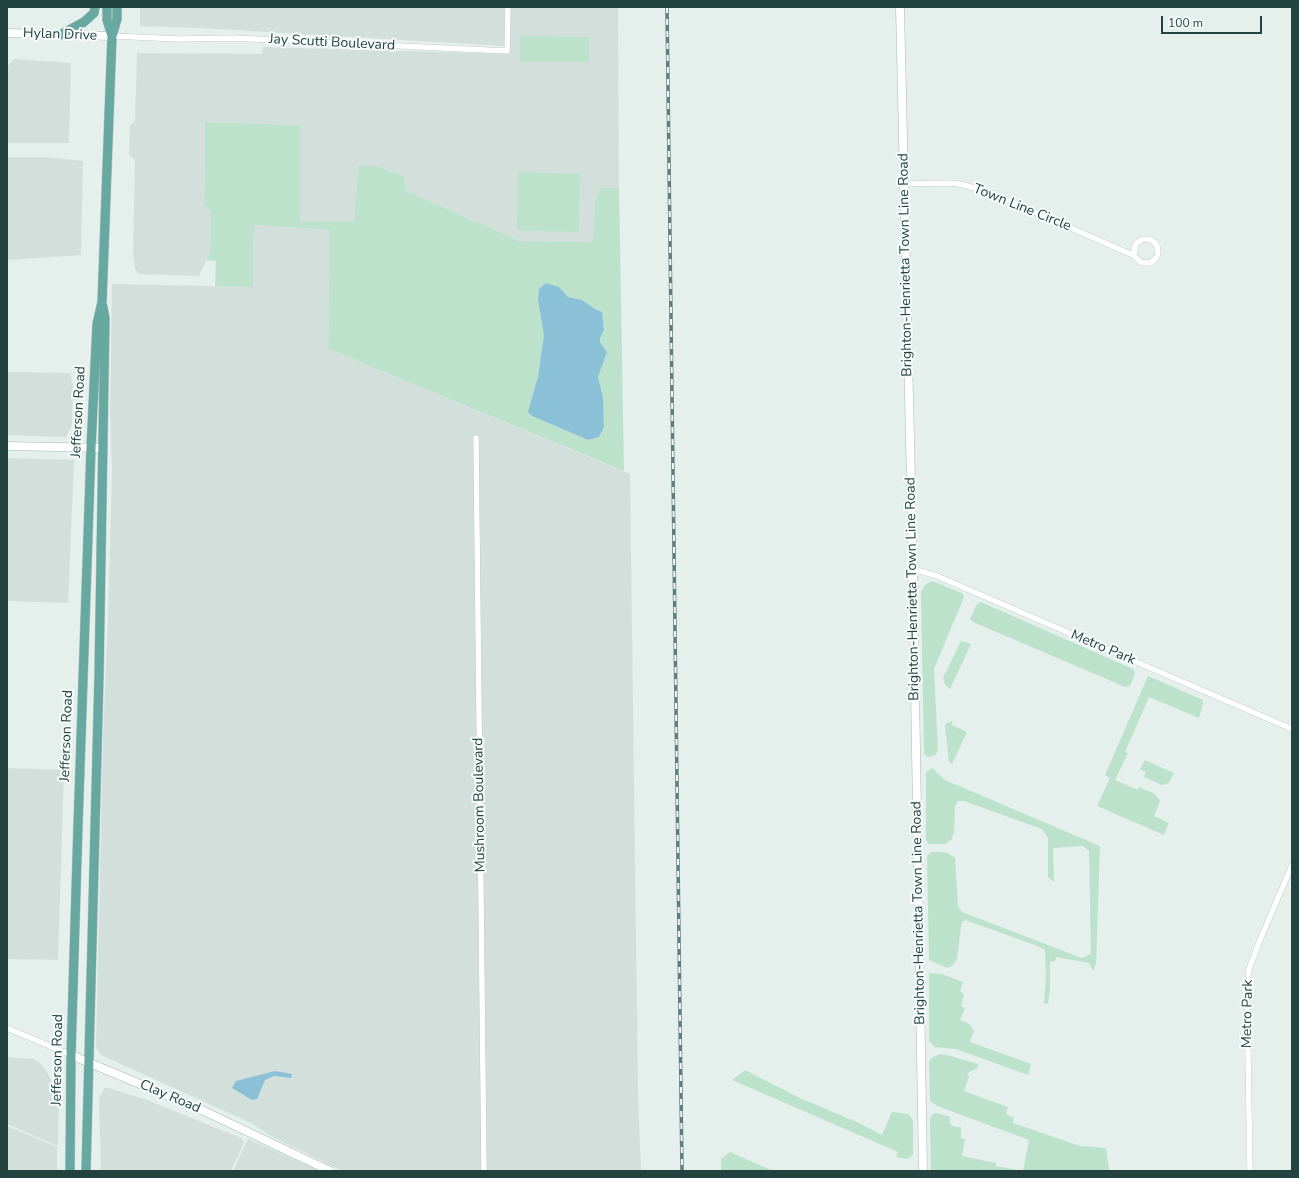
<!DOCTYPE html>
<html>
<head>
<meta charset="utf-8">
<style>
  body { margin:0 }
  #map { position:relative; width:1299px; height:1178px; overflow:hidden; background:#e5efec; font-family:"Nunito Sans",sans-serif }
  canvas { display:block }
  .frame { position:absolute; inset:0; border:8px solid #22433f; pointer-events:none }
  .scale { position:absolute; left:1161px; top:16px; width:101px; height:18px; box-sizing:border-box; border:2px solid #22433f; border-top:0; padding-left:5px; font-size:12px; line-height:14px; white-space:nowrap; color:#22433f; -webkit-text-stroke:3px #f7fbf9; paint-order:stroke }
</style>
</head>
<body>
<div id="map">
<canvas width="1299" height="1178"></canvas>
<div class="frame"></div>
<div class="scale">100 m</div>
</div>
<script>
const c = document.querySelector('canvas').getContext('2d');
c.lineJoin = 'round';
function fill(path, color) { c.fillStyle = color; c.fill(path, 'evenodd'); }
const shape = rows => new Path2D(rows.map(r => 'M' + r).join(''));
function strokePath(path, color, width, dash) { c.strokeStyle = color; c.lineWidth = width; c.lineCap = dash ? 'butt' : 'round'; c.setLineDash(dash || []); c.stroke(path); }
function write(font, color, halo, rows, align = 'center') {
  c.font = font + ' "Nunito Sans",sans-serif'; c.lineWidth = 4; c.setLineDash([]); c.textBaseline = 'middle'; c.strokeStyle = halo; c.fillStyle = color; for (const [text, x, y, turn = 0] of rows) {
    c.save(); c.translate(x, y); c.rotate((+turn || 0) * Math.PI / 180); c.textAlign = isNaN(turn) ? turn : align; if (halo) c.strokeText(text, 0, 0); c.fillText(text, 0, 0); c.restore();
  }
}
fill(shape([
  [140,7,505,7,504,46,200,28,140,26],
  [510,7,618,7,619,188,600,188,595,200,593,242,520,241,406,191,405,177,378,166,358,166,354,222,300,222,300,125,205,122,204,205,211,212,210,252,199,276,139,274,135,269,133,253,135,160,129,155,130,125,135,121,137,53,262,54,263,47,509,54],
  [14,59,71,63,69,143,7,143,7,67],
  [7,157,44,157,83,161,81,255,7,260],
  [254,225,331,230,328,349,630,474,638,1094,641,1171,342,1171,271,1136,251,1123,107,1058,100,1054,96,1047,103,737,108,618,112,470,110,412,112,284,253,287],
  [7,372,70,373,73,386,72,424,66,437,7,435],
  [7,458,74,460,68,603,7,601],
  [7,768,64,770,58,960,7,959],
  [7,1057,34,1059,43,1066,56,1087,59,1093,58,1146,7,1124],
  [105,1087,147,1100,241,1138,244,1142,231,1171,101,1171,99,1099],
  [7,1126,57,1147,57,1171,7,1171],
  [248,1139,320,1171,233,1171]
]), '#d3dfdb');
fill(shape([
  [520,36,589,37,589,62,520,62],
  [205,122,300,125,300,222,354,222,358,166,378,166,405,177,406,191,520,241,593,242,595,200,600,188,619,188,624,471,328,349,330,230,254,225,253,287,215,286,216,261,206,260,210,252,211,212,204,205],
  [559,287,568,297,582,300,595,309,602,312,604,330,599,338,600,342,607,352,598,377,603,397,604,427,599,437,588,440,532,416,529,412,538,376,544,335],
  [518,172,580,174,579,232,520,231,517,227],
  [932,581,962,593,964,597,934,669,938,751,935,755,928,757,924,754,921,591,925,585],
  [981,602,1133,669,1135,673,1130,686,1125,687,973,622,970,619,977,604],
  [961,641,971,644,950,689,945,685,943,678],
  [1148,676,1203,700,1203,704,1199,718,1149,697,1125,752,1128,753,1115,780,1138,790,1139,787,1155,794,1160,801,1154,816,1169,823,1164,835,1097,806,1110,778,1105,775],
  [952,721,952,725,967,732,952,764,949,762,945,726,947,723],
  [1145,760,1174,773,1169,783,1162,785,1144,777,1146,772,1140,769],
  [932,768,945,780,1100,846,1096,964,1093,971,1089,963,1056,957,1055,961,1050,962,1050,989,1048,1004,1044,1003,1046,977,1045,950,1035,945,965,920,962,922,961,927,957,959,952,966,947,968,929,960,927,856,932,852,941,852,948,853,955,858,958,906,962,912,1082,958,1091,954,1089,851,1083,846,1053,848,1054,882,1048,877,1048,838,1042,829,964,801,958,801,955,806,954,833,951,840,945,844,929,844,926,840,926,772],
  [929,973,942,974,963,982,960,991,964,995,961,1006,965,1008,960,1020,969,1024,974,1031,970,1042,1031,1064,1028,1075,956,1049,935,1047,929,1041],
  [940,1054,947,1055,978,1064,978,1068,967,1073,969,1077,964,1091,1008,1107,1006,1114,1014,1118,1013,1123,1080,1146,1106,1148,1109,1169,1110,1171,931,1171,930,1118,933,1114,936,1113,950,1117,950,1124,955,1127,961,1127,961,1138,965,1139,962,1156,996,1163,996,1166,1023,1171,1029,1140,937,1106,930,1101,929,1061,933,1057],
  [745,1070,800,1098,859,1123,882,1135,892,1112,908,1114,913,1120,913,1155,907,1159,896,1157,898,1152,732,1080],
  [730,1152,773,1171,721,1171,721,1159]
]), '#bde2cc');
fill(shape([
  [546,283,559,287,568,297,582,300,595,309,602,312,604,330,600,338,600,342,607,352,598,377,603,397,604,427,599,437,588,440,532,416,528,412,538,376,544,335,538,300,539,289],
  [275,1071,292,1074,291,1078,274,1076,265,1080,257,1099,252,1100,232,1088,236,1081]
]), '#8ac1d7');
const street = shape([
  [112,36,179,39,232,38,507,51,508,7],
  [904,184,948,183,959,184,986,191,1135,256],
  '1134 251a12 12 0 1 1 24 0a12 12 0 1 1-24 0Z',
  [476,438,484,1171],
  [913,569,937,576,1292,729],
  [7,1028,71,1055],
  [1250,1171,1247,994,1249,969,1260,940,1292,865]
]);
const secondary = shape([
  [900,7,913,569,923,1171],
  [7,33,112,36],
  [7,446,103,448],
  [71,1055,204,1111,330,1171]
]);
const primary = shape([
  [107,7,107,20,112,36],
  [60,35,84,22,94,13,95,7],
  [70,1171,71,1055,78,825,91,448,97,324,102,302,112,36,117,19,117,7],
  [86,1171,99,676,105,319,103,307]
]);
strokePath(street, '#a7b8b5', 6);
strokePath(secondary, '#a3bcb7', 9);
strokePath(primary, '#c1cac9', 10);
strokePath(street, '#fff', 5.5);
strokePath(secondary, '#fff', 8);
strokePath(primary, '#67a8a0', 9);
const rail = shape([
  [667,7,682,1171]
]);
strokePath(rail, '#5d7e7a', 3.5);
strokePath(rail, '#f7fbf9', 2, [6]);
write('14px', '#22433f', '#f7fbf9', [
  ["Hylan Drive",60,35,2],
  ["Jay Scutti Boulevard",332,43,3],
  ["Town Line Circle",1022,208,22],
  ["Brighton-Henrietta Town Line Road",906,265,-91],
  ["Jefferson Road",79,412,-87],
  ["Brighton-Henrietta Town Line Road",913,589,-91],
  ["Metro Park",1103,648,23],
  ["Jefferson Road",67,736,-88],
  ["Mushroom Boulevard",480,805,-91],
  ["Brighton-Henrietta Town Line Road",919,913,-91],
  ["Metro Park",1248,1014,-89],
  ["Jefferson Road",58,1060,-89],
  ["Clay Road",170,1097,23]
]);
</script>
</body>
</html>
